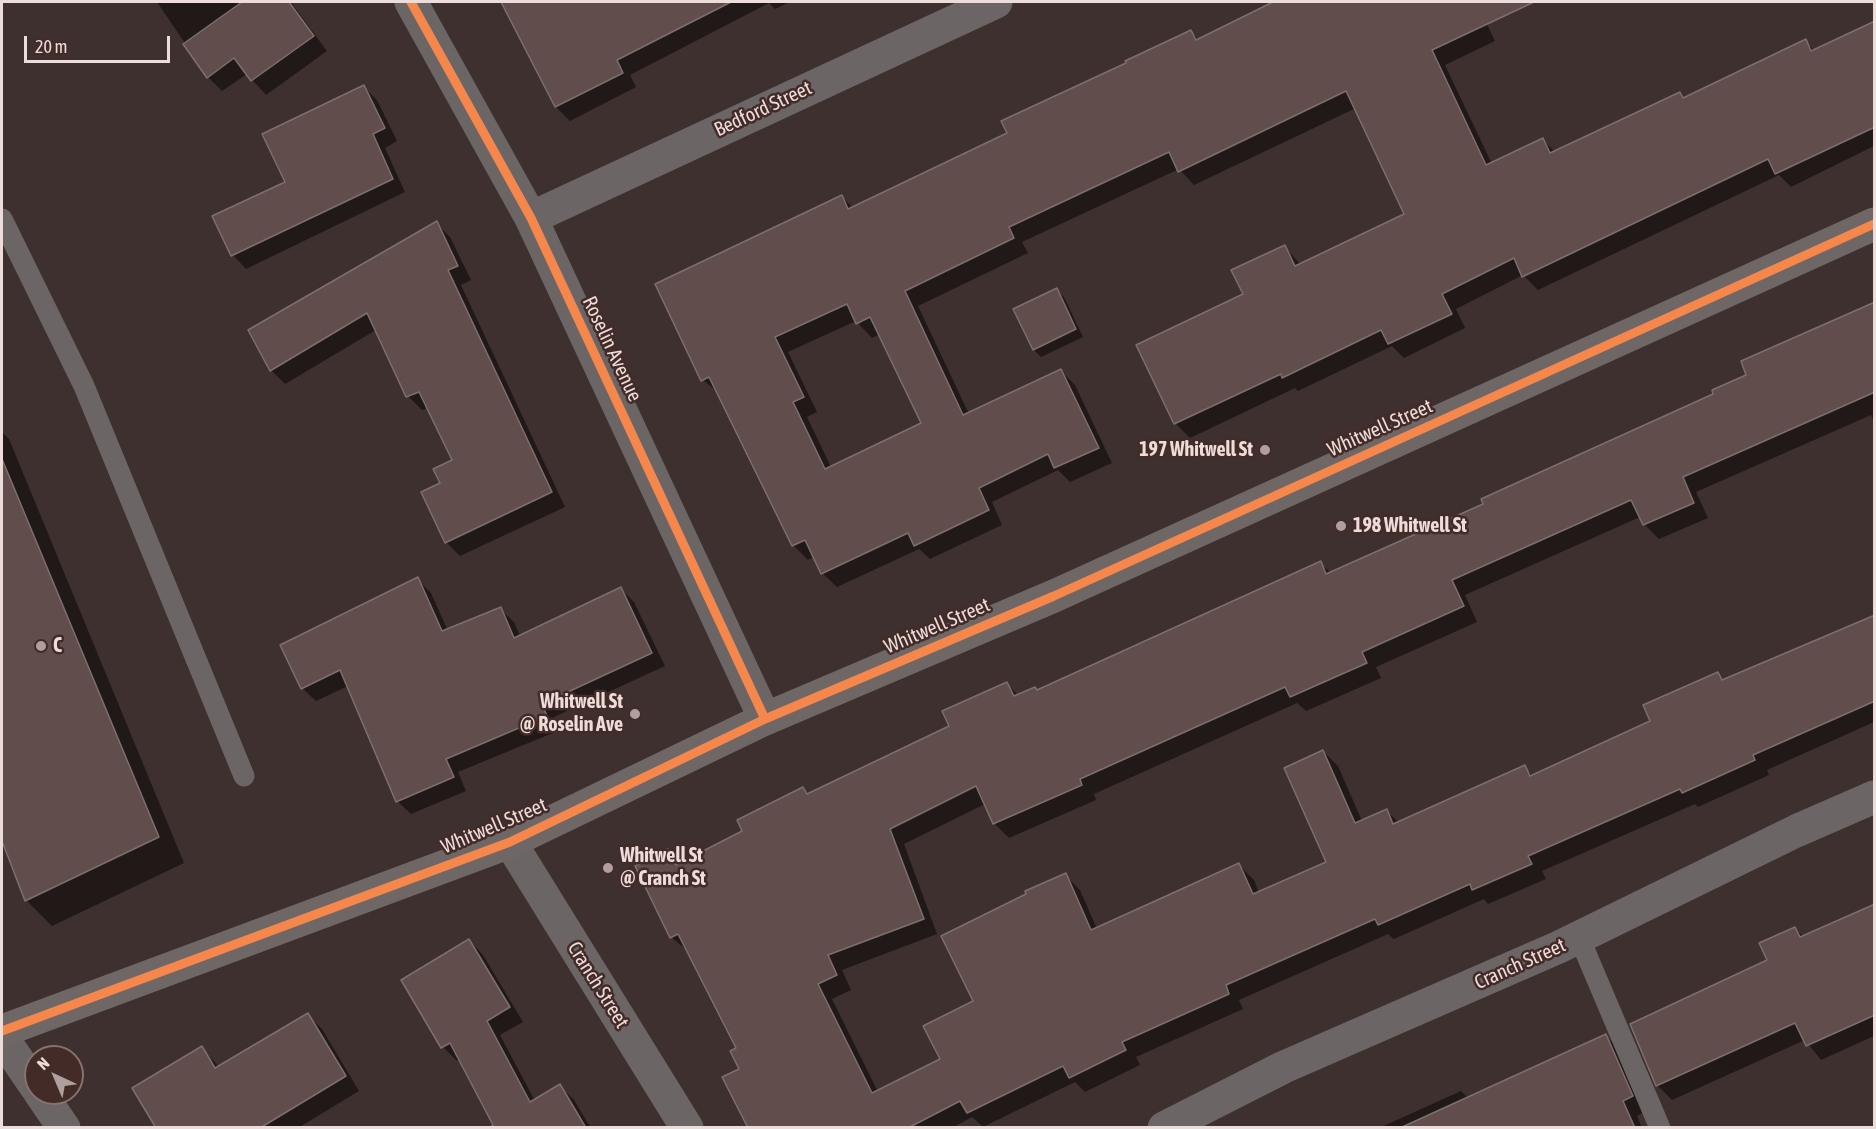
<!DOCTYPE html>
<html>
<head>
<meta charset="utf-8">
<style>
  body { margin:0 }
  #map { position:relative; width:1876px; height:1129px; overflow:hidden; background:#3d302e; font-family:"Asap Condensed",sans-serif }
  canvas { display:block }
  .frame { position:absolute; inset:0; border:3px solid #ecdcda; pointer-events:none }
  .north { position:absolute; left:24px; top:1045px; width:60px; height:60px; box-sizing:border-box; background:#432b28; border:2px solid #87726f; border-radius:50%; rotate:316deg; font-size:16px; font-weight:700; line-height:24px; text-align:center; color:#ecdcda }
  .north::after { content:''; display:block; margin:auto; width:21px; height:27px; background:#afa09e; clip-path:polygon(50% 0,100% 100%,50% 72%,0 100%) }
  .scale { position:absolute; left:24px; top:36px; width:146px; height:27px; box-sizing:border-box; border:3px solid #ecdcda; border-top:0; padding-left:8px; font-size:18px; line-height:21px; white-space:nowrap; color:#ecdcda; -webkit-text-stroke:4px #432b28; paint-order:stroke }
</style>
</head>
<body>
<div id="map">
<canvas width="1876" height="1129"></canvas>
<div class="frame"></div>
<div class="north">N</div>
<div class="scale">20 m</div>
</div>
<script>
const c = document.querySelector('canvas').getContext('2d');
c.lineJoin = 'round';
function fill(path, color) { c.fillStyle = color; c.fill(path, 'evenodd'); }
const shape = rows => new Path2D(rows.map(r => 'M' + r).join(''));
function strokePath(path, color, width, dash) { c.strokeStyle = color; c.lineWidth = width; c.lineCap = dash ? 'butt' : 'round'; c.setLineDash(dash || []); c.stroke(path); }
function write(font, color, halo, rows, align = 'center') {
  c.font = font + ' "Asap Condensed",sans-serif'; c.lineWidth = 5; c.setLineDash([]); c.textBaseline = 'middle'; c.strokeStyle = halo; c.fillStyle = color; for (const [text, x, y, turn = 0] of rows) {
    c.save(); c.translate(x, y); c.rotate((+turn || 0) * Math.PI / 180); c.textAlign = isNaN(turn) ? turn : align; if (halo) c.strokeText(text, 0, 0); c.fillText(text, 0, 0); c.restore();
  }
}
fill(shape([
  [157,2,291,2,327,51,266,95,247,74,222,91,208,77],
  [503,2,790,2,775,9,769,3,630,75,636,87,570,121,556,107],
  [1269,2,1504,2,1481,12,1495,41,1445,65,1492,164,1543,140,1555,152,1680,94,1685,99,1805,41,1815,51,1874,23,1874,146,1791,187,1779,175,1538,290,1523,275,1456,309,1465,328,1404,358,1392,346,1298,391,1295,388,1190,438,1175,423,1245,295,1285,247,1301,265,1406,215,1356,108,1194,185,1179,169,1022,242,1028,253,918,306,969,414,1061,371,1075,385,1112,463,1070,482,1058,470,992,502,1002,525,930,559,919,549,837,587,822,573,815,556,808,560,793,545,719,393,703,380,842,197,853,208,1009,134,1003,122,1191,32,1199,40,1271,4],
  [856,321,872,338,880,334,923,424,831,467,807,417,817,412,788,352],
  [364,87,377,100,397,141,385,148,405,192,246,269,233,255,214,216,288,183],
  [436,223,450,237,471,280,461,285,565,507,460,556,446,542,442,484,454,460,428,408,422,410,408,396,376,330,285,384,271,370],
  [1057,290,1064,297,1083,337,1041,357,1034,350],
  [1874,304,1874,422,1871,415,1696,492,1708,518,1659,539,1644,524,1640,517,1465,595,1477,622,1376,667,1381,678,1306,711,1297,703,1094,794,1096,800,1009,838,994,823,985,804,904,844,937,934,842,970,851,990,832,999,878,1092,942,1060,975,1001,1065,875,1080,890,1097,929,1239,865,1254,880,1259,893,1328,863,1323,751,1338,766,1362,821,1387,811,1399,823,1524,767,1533,776,1652,722,1717,674,1725,681,1874,617,1874,722,1767,770,1769,775,1698,807,1695,804,1542,871,1546,879,1488,904,1484,899,1394,939,1388,934,1239,1000,1243,1009,1136,1057,1140,1065,1085,1092,1075,1082,983,1127,972,1117,952,1128,750,1128,738,1049,688,951,671,937,667,851,681,864,745,832,803,788,809,795,951,726,1007,684,1019,696,1037,691,1320,563,1331,573,1485,505,1715,395],
  [2,432,9,439,184,863,52,926,26,900,2,837],
  [417,579,431,593,448,631,500,609,514,622,520,636,621,589,634,602,665,666,554,717,560,730,458,772,466,791,411,814,397,801,348,686,316,701,302,688],
  [1874,906,1874,1036,1821,1060,1805,1040,1672,1100,1657,1085,1795,929,1804,937],
  [469,940,483,955,523,1022,500,1035,535,1101,560,1086,574,1100,591,1128,492,1128,495,1126,460,1059,457,1061,443,1047],
  [307,1014,322,1029,359,1091,298,1128,158,1128,201,1047,219,1067],
  [1606,1036,1621,1051,1646,1111,1637,1116,1642,1128,1379,1128,1461,1091,1468,1098]
]), '#0007');
const building = shape([
  [242,2,289,2,314,36,251,81,234,58,207,78,183,44,242,2],
  [501,2,731,2,617,60,623,73,555,107,501,2],
  [1273,2,1534,2,1432,50,1486,165,1543,138,1550,153,1680,92,1683,98,1806,39,1811,51,1875,21,1875,127,1775,174,1768,159,1522,277,1514,258,1442,294,1452,314,1388,344,1381,330,1282,378,1281,374,1174,424,1136,345,1243,294,1231,270,1285,245,1295,266,1404,214,1346,91,1178,172,1169,152,1009,227,1014,238,905,291,963,415,1061,369,1099,448,1054,468,1048,454,979,488,989,510,914,546,908,533,821,574,805,540,792,546,709,377,701,381,655,284,842,195,848,209,1007,133,1001,121,1126,63,1125,61,1191,30,1196,40,1273,2],
  [847,304,856,324,870,317,921,423,825,469,793,402,804,397,775,337,847,304],
  [364,85,385,128,373,134,393,179,231,256,212,216,285,182,262,134,364,85],
  [437,221,458,266,448,270,552,492,445,543,421,492,440,483,433,469,452,460,419,392,406,397,367,313,270,371,248,330,437,221],
  [1057,288,1076,329,1033,350,1013,309,1057,288],
  [1875,302,1875,392,1683,477,1694,503,1643,525,1631,500,1452,580,1464,606,1362,652,1367,663,1290,697,1285,687,1080,779,1082,785,993,824,976,786,890,829,924,919,828,955,837,975,818,984,872,1093,940,1059,923,1026,973,1001,941,936,1026,894,1025,891,1066,873,1091,930,1239,863,1253,894,1326,862,1284,768,1323,750,1355,823,1387,809,1393,824,1525,765,1530,776,1650,721,1643,705,1718,672,1722,680,1875,615,1875,701,1753,755,1755,760,1682,793,1680,789,1528,856,1532,864,1472,890,1470,884,1378,925,1375,919,1226,985,1229,994,1122,1042,1126,1050,1069,1078,1063,1066,967,1113,960,1101,908,1128,748,1128,722,1077,739,1069,730,1051,736,1048,678,934,670,938,635,866,668,849,676,865,742,831,737,820,803,787,807,794,949,726,942,711,1007,682,1014,696,1035,687,1037,690,1321,561,1326,574,1483,504,1481,499,1713,394,1712,390,1746,375,1741,361,1875,302],
  [2,459,159,837,25,901,2,841,2,459],
  [418,577,442,631,501,607,514,638,621,587,652,653,542,704,547,716,446,759,454,777,396,802,340,670,301,689,280,645,418,577],
  [1875,904,1875,1015,1806,1046,1795,1023,1656,1086,1630,1024,1767,960,1759,943,1795,927,1800,937,1875,904],
  [469,939,510,1007,487,1021,530,1102,560,1084,586,1128,489,1128,493,1125,450,1043,441,1048,401,980,469,939],
  [308,1013,346,1076,260,1128,156,1128,132,1088,202,1046,215,1068,308,1013],
  [1606,1034,1633,1096,1623,1101,1635,1128,1400,1128,1606,1034]
]);
fill(building, '#614d4b');
strokePath(building, '#7c706f', 1.5);
strokePath(shape([
  [2,219,84,386,244,776],
  [1579,937,1660,1128]
]), '#6b6665', 21);
strokePath(shape([
  [411,2,531,218,765,719],
  [531,218,996,2],
  [510,842,687,1128],
  [2,1037,36,1087],
  [40,1093,64,1128],
  [1164,1128,1284,1067,1559,947,1796,831,1874,797]
]), '#6b6665', 33);
strokePath(shape([
  [2,1031,510,842,765,719,1054,596,1874,224]
]), '#6f6766', 33);
strokePath(shape([
  [411,2,531,218,765,719],
  [2,1031,510,842,765,719,1054,596,1874,224]
]), '#f5874c', 9);
for (const [x, y, r, color] of [
  [1265,450,6,"#afa09e"],
  [1341,526,6,"#afa09e"],
  [41,646,6,"#afa09e"],
  [635,714,6,"#afa09e"],
  [608,868,6,"#afa09e"]
]) { const dot = new Path2D(); dot.arc(x, y, r, 0, 2 * Math.PI); c.fillStyle = color; c.fill(dot); strokePath(dot, '#432b28', 2); }
write('20px', '#ecdcda', '#432b28', [
  ["Bedford Street",763,109,-25],
  ["Roselin Avenue",612,349,65],
  ["Whitwell Street",1380,428,-24],
  ["Whitwell Street",937,626,-23],
  ["Whitwell Street",494,826,-23],
  ["Cranch Street",1520,964,-24],
  ["Cranch Street",598,985,58]
]);
write('bold 20px', '#ecdcda', '#432b28', [
  ["197 Whitwell St",1253,450,"right"],
  ["198 Whitwell St",1353,526],
  ["C",53,646],
  ["Whitwell St",623,702,"right"],
  ["@ Roselin Ave",623,725,"right"],
  ["Whitwell St",620,856],
  ["@ Cranch St",620,879]
], 'left');
</script>
</body>
</html>
